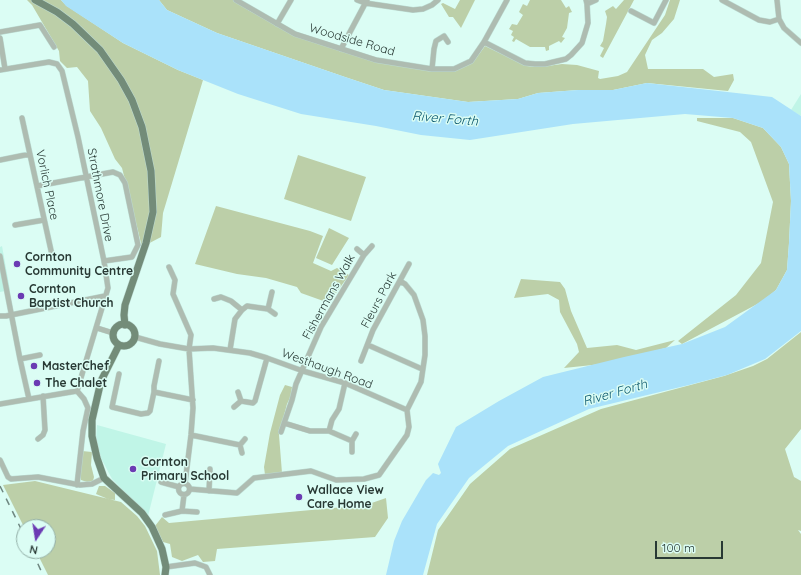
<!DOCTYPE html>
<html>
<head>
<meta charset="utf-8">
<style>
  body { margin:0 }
  #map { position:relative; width:801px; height:575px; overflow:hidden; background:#dbfdf4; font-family:Quicksand,sans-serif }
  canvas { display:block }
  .north { position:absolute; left:16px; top:519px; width:40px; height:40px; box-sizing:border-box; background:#dbfdf4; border:1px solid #93afa7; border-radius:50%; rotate:192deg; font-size:11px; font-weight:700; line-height:16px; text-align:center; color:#283934 }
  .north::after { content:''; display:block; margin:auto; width:14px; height:18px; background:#6b3bb3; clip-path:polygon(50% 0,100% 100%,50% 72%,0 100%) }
  .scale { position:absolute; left:655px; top:541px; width:68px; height:18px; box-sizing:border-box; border:2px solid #283934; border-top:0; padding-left:5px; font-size:12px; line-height:14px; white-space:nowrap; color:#283934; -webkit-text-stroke:3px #dbfdf4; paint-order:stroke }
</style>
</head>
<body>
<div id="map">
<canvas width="801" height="575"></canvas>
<div class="north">N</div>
<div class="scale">100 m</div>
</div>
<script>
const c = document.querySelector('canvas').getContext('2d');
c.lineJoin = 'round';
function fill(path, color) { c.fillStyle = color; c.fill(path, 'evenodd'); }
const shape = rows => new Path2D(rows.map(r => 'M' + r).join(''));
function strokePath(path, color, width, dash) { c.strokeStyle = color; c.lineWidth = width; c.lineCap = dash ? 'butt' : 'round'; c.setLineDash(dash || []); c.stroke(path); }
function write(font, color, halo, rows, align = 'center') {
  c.font = font + ' Quicksand,sans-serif'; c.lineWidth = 3; c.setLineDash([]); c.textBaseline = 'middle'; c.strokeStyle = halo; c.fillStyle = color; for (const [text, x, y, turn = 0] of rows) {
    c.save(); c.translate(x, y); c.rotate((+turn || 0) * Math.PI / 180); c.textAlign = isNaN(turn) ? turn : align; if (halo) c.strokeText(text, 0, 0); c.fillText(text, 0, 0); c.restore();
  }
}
fill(shape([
  [801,94,801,116,791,110],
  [2,246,10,290,0,292,0,247],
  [97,425,166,444,148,516,112,479,101,458,96,439]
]), '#c0f5e7');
fill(shape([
  [27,0,61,0,67,6,123,43,178,70,203,80,163,213,161,237,142,247,122,168,115,159,101,128,90,111,88,81,77,67,67,68,60,61,59,51,32,5],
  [159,0,233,0,250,11,299,36,385,62,449,70,473,62,485,46,527,66,540,67,562,64,577,65,599,71,598,78,600,79,618,76,627,72,665,15,670,0,680,0,674,19,662,33,652,40,645,55,648,69,703,69,714,77,733,74,734,80,728,91,647,83,613,90,578,90,538,93,518,99,468,102,384,90,345,77,217,33,167,10],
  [460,0,475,0,461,28,453,17,449,17,441,4,443,3,455,9],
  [530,0,561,0,566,8,569,6,572,12,569,13,567,28,562,37,565,38,561,43,559,41,549,46,549,50,546,51,545,47,530,47,516,39,514,42,512,41,514,37,511,35,513,31,509,29,512,24,517,25,523,15,519,12,523,4,527,6],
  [624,0,634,0,603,58,600,56,604,48,600,46,603,41,606,24,607,17,605,11,613,6,616,9],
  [697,118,733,118,763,128,781,147,789,164,791,201,789,243,787,270,776,290,763,301,682,344,678,341,736,295,761,263,773,202,751,142,740,132,697,121],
  [298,155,366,177,351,221,284,199],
  [216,206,310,231,323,236,313,263,331,271,337,268,349,275,329,303,301,293,297,287,266,278,237,274,195,264],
  [329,228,349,238,332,265,316,258],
  [521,279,560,282,565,289,571,311,587,348,617,345,636,350,675,340,666,348,602,364,564,368,579,352,577,344,560,312,559,300,548,294,514,298],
  [801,332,801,429,785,449,794,477,801,481,801,531,798,530,801,534,801,575,427,575,438,530,470,484,510,449,601,409,724,376,753,366,767,359],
  [285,385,292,387,291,396,287,404,279,435,282,473,265,475,264,467,270,433,280,395],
  [82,451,92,452,91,465,94,477,93,481,87,482,81,480,80,474],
  [35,481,121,502,137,516,145,526,157,551,160,575,48,575,36,551,48,551,48,527,24,527,3,485],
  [99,486,105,486,115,493,115,500,108,499,96,494],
  [386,498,388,518,375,537,217,549,215,561,203,562,198,555,182,561,172,557,170,544,163,542,155,526,162,517,169,523,366,505]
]), '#bccfa8');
fill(shape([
  [61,0,159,0,167,10,217,33,345,77,384,90,468,102,518,99,538,93,578,90,613,90,647,83,772,97,801,116,801,331,765,359,727,375,689,385,589,409,508,446,469,478,437,524,423,575,386,575,394,541,402,521,426,480,433,473,439,475,441,473,438,464,456,427,499,401,543,377,624,357,682,344,725,327,776,290,787,270,789,243,791,201,789,164,781,147,763,128,733,118,685,114,573,124,470,140,421,135,376,126,301,114,238,94,178,70,123,43,66,6]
]), '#aae2fa');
const minor = shape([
  [236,0,295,34,376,60,432,69,454,69,471,61,484,42,507,0],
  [357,0,365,3,413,10,423,9,432,5,438,0],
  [722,0,759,20,770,22,779,19],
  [777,0,779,19,784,28,801,43],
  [587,4,596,0],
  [631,11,654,23,666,0],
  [277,24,291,0],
  [0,32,40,25,54,47],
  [0,38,5,69],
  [484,42,525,63,535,64,545,64,566,59,571,55,582,43,588,23,587,4,586,0],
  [341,49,367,0],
  [432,69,434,49,436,41,444,36,448,42],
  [0,70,49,62,57,64,62,71,78,137,104,261,108,288,77,391,0,404],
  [22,118,52,255],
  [0,160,30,154],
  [37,186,113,172,120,175,125,183,138,245,132,257,104,261],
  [15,225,44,220],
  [357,249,364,255],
  [0,256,20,359],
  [169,267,175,280,173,294,191,335,189,349,193,408,191,435,185,483],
  [400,281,405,284,414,295,423,320,425,336,425,355,421,382,407,410],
  [214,299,221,297,231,301,242,310],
  [268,309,275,314],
  [0,316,6,316,105,296],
  [97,328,113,333],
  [135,337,160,344,189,349,213,348,250,353,267,358,303,371,345,383,407,410],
  [368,345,422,369],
  [230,350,235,319,242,310,247,306,268,309,272,292],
  [361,361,373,330,409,264],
  [119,374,112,407,141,414,148,413,150,411,154,392,154,386,159,361],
  [77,391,84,399,88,408,83,431,77,485],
  [154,392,193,400],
  [238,392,241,401,253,403,255,401,267,358],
  [29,399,20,359,40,355],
  [234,407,241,401],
  [284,423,310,431,329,431,352,441],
  [329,431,332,420,339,409,345,383],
  [281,432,292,400,296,384,321,327,364,255,372,246],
  [191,435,240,445],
  [38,439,43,435,45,430,43,396],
  [352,452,352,441,356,434],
  [242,453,240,445,245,439],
  [0,460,8,477,11,479,38,477,80,485,92,484,104,478],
  [161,482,179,487],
  '178.5 489a5.5 5.5 0 1 1 11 0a5.5 5.5 0 1 1-11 0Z',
  [190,489,237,493,254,478,311,471,336,480,364,479,379,475,407,435,409,427,407,410],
  [209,491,210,469],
  [182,511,184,495],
  [165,515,182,511,197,512],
  [166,567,195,563,206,567,210,575]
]);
const major = shape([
  [35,0,57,12,73,24,100,50,121,80,132,100,142,127,151,171,153,212,146,243,125,305,124,315,125,325],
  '113 335a11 11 0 1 1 22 0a11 11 0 1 1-22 0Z',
  [119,345,101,381,92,420,92,436,97,458,104,478,142,513,152,527,162,549,166,567,165,575]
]);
strokePath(minor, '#bbdad1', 6);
strokePath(major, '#bbdad1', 8);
strokePath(minor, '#aebcb1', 5);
strokePath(major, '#738c79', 7);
strokePath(shape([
  [0,486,24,535],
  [32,551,43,575]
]), '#6f8780', 1.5, [7, 7]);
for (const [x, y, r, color] of [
  [17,264,4,"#6b3bb3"],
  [21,296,4,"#6b3bb3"],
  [34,366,4,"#6b3bb3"],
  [37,383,4,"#6b3bb3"],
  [133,469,4,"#6b3bb3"],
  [299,497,4,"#6b3bb3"]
]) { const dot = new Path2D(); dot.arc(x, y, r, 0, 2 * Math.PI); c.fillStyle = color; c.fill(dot); strokePath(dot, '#dbfdf4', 1.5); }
write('12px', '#283934', '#dbfdf4', [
  ["Woodside Road",352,40,16],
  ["Vorlich Place",47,185,78],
  ["Strathmore Drive",100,195,79],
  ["Fishermans Walk",329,297,-61],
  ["Fleurs Park",379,300,-62],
  ["Westhaugh Road",327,369,20]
]);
write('bold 12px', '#283934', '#dbfdf4', [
  ["Cornton",25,257],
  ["Community Centre",25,271],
  ["Cornton",29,289],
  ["Baptist Church",29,303],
  ["MasterChef",42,366],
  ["The Chalet",45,383],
  ["Cornton",141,462],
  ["Primary School",141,476],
  ["Wallace View",307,490],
  ["Care Home",307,504]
], 'left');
write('italic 13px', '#08556c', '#dbfdf4', [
  ["River Forth",445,119,5],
  ["River Forth",615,393,-16]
]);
</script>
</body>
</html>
